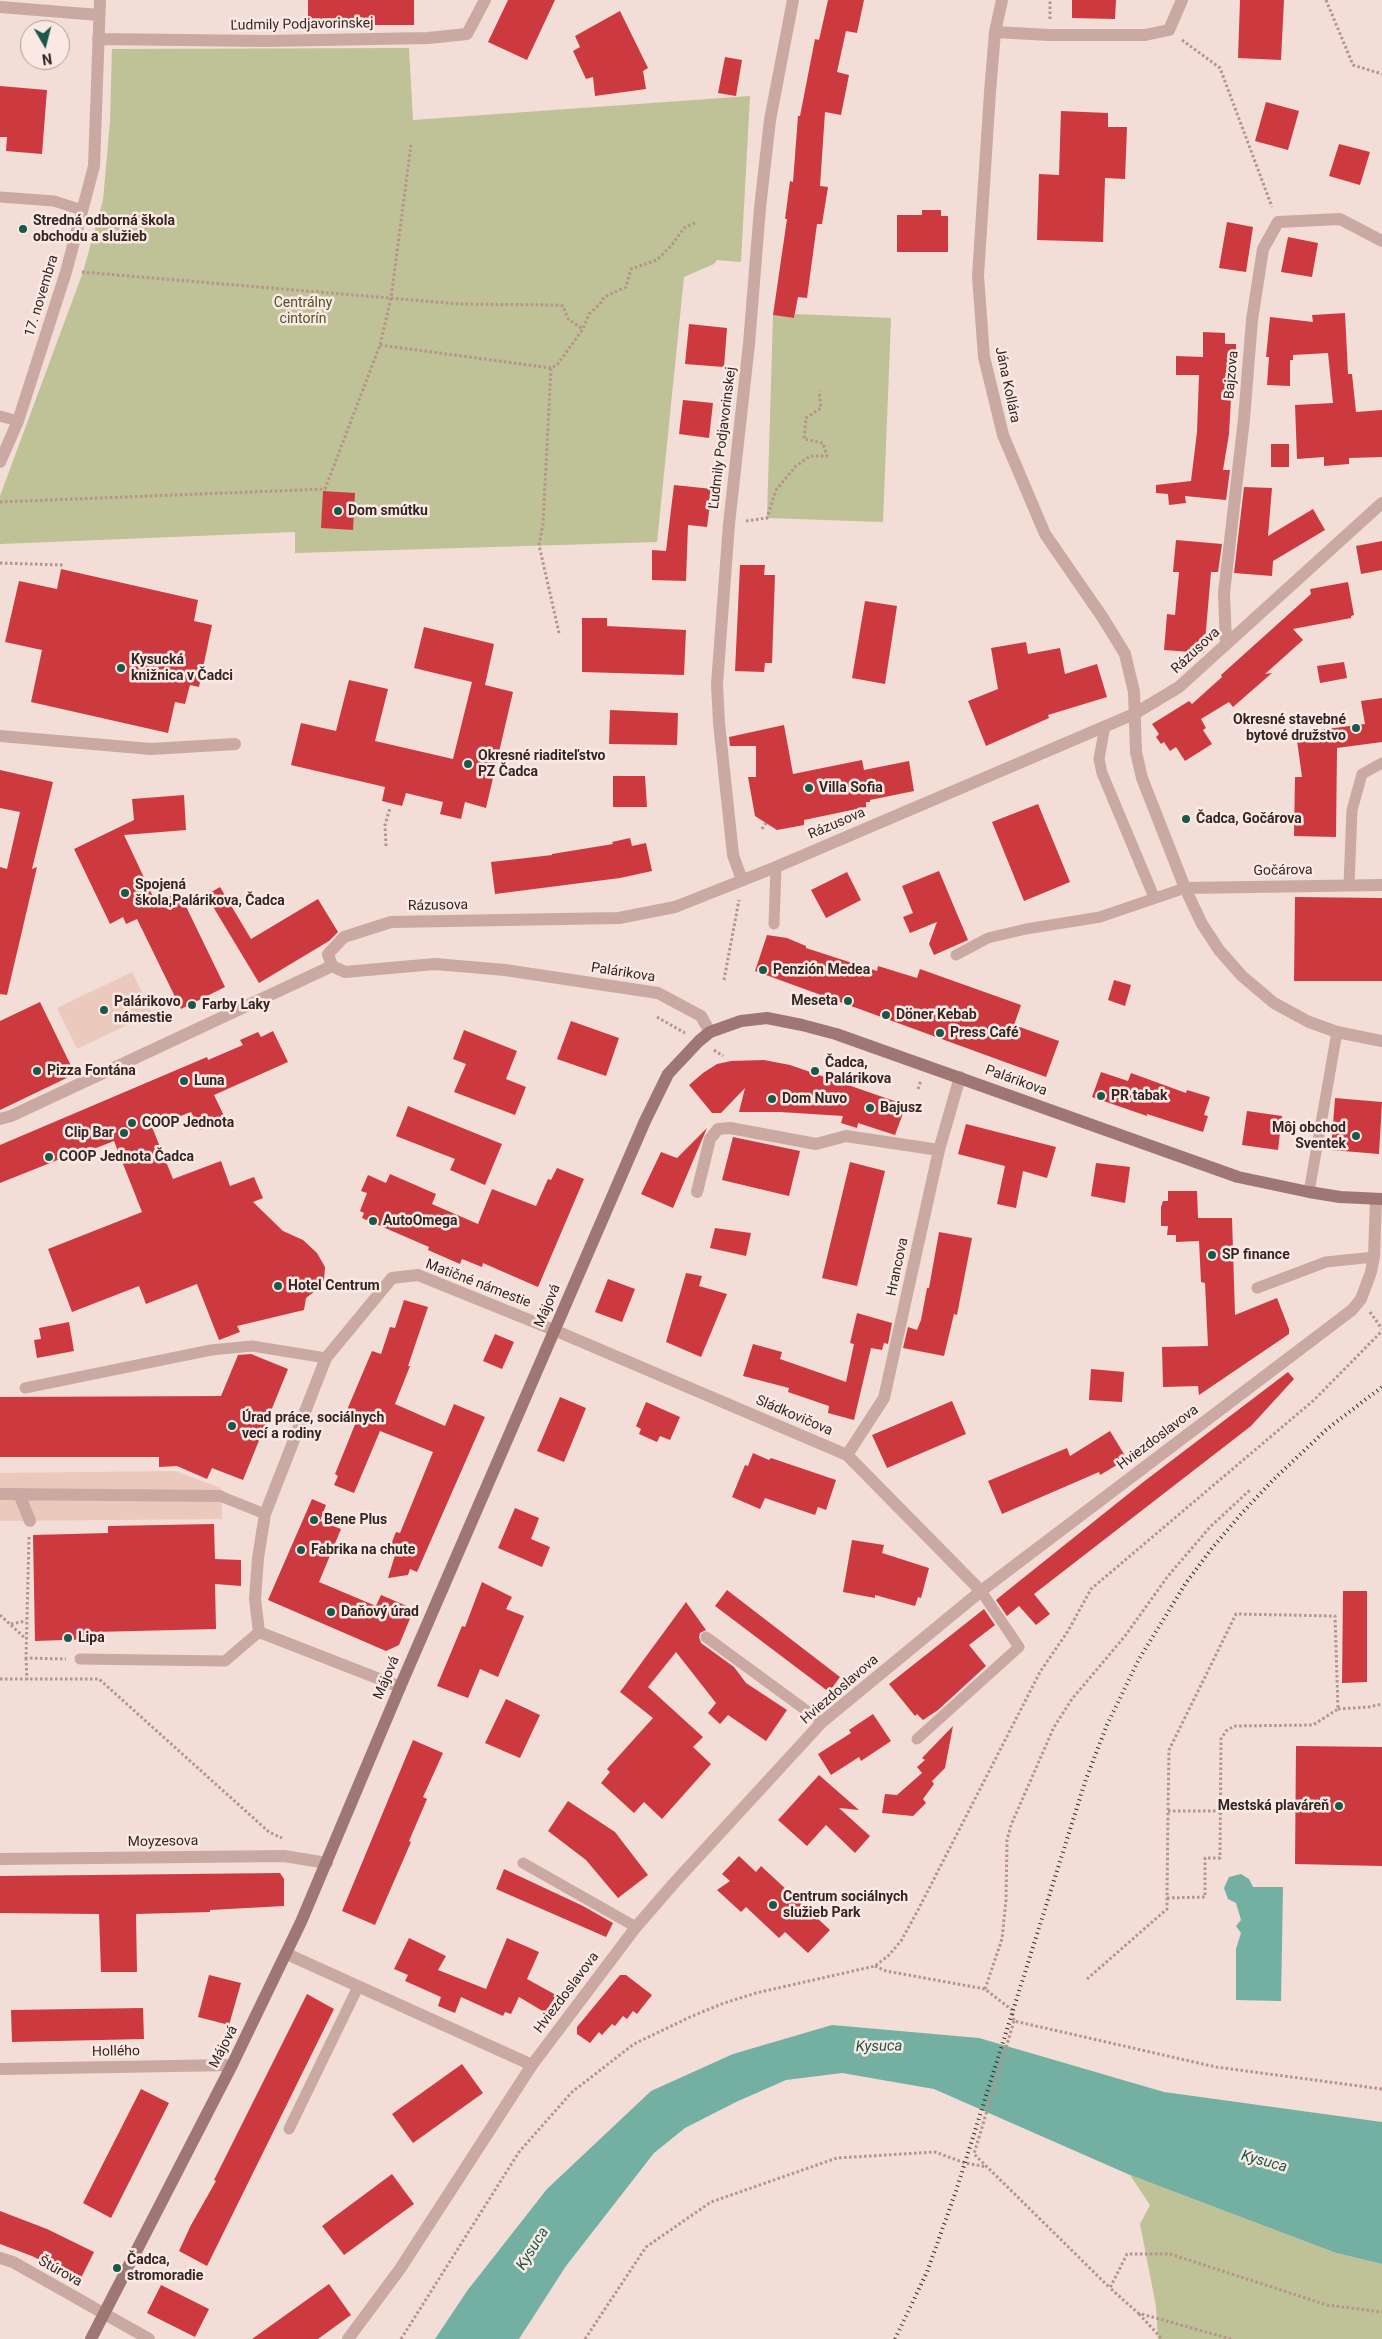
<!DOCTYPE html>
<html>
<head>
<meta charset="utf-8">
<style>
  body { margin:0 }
  #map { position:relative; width:1382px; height:2339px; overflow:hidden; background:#f2ddd7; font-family:Roboto,sans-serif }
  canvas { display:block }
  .north { position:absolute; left:20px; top:20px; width:50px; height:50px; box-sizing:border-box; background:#fae9e3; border:1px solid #ab9b97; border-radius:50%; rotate:172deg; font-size:14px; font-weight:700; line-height:20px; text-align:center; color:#352625 }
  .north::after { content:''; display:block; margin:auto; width:18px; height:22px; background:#19584a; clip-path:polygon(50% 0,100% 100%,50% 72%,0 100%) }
</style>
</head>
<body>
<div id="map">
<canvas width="1382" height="2339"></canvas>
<div class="north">N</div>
</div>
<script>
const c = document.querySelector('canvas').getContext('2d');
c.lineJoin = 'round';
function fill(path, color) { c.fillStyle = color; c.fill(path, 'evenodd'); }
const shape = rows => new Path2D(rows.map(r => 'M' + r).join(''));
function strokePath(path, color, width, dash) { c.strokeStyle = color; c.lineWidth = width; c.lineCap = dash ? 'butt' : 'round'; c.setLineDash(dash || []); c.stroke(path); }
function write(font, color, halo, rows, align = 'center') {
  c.font = font + ' Roboto,sans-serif'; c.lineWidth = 5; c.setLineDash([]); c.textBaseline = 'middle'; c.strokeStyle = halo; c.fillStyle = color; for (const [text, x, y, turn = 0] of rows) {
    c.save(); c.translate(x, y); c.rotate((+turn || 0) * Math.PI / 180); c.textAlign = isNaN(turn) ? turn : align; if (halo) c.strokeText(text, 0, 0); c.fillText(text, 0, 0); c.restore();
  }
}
fill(shape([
  [409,48,413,120,750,96,741,262,717,260,714,264,684,277,657,542,295,553,295,532,0,544,0,496,83,272,103,200,110,122,112,49],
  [795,314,891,318,883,522,767,518,773,315,794,318],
  [1130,2175,1336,2253,1382,2264,1382,2339,1158,2339,1156,2306,1140,2224,1150,2205]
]), '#bfc196');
fill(shape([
  [132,972,152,1013,77,1049,57,1008],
  [175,1471,221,1488,222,1519,0,1521,0,1473]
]), '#ebc9bd');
fill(shape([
  [1241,1874,1249,1879,1253,1887,1283,1887,1281,2001,1236,2000,1236,1949,1241,1933,1236,1926,1241,1920,1236,1903,1228,1899,1224,1888,1229,1877],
  [832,2025,979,2038,1164,2092,1382,2122,1382,2264,1336,2253,1130,2175,934,2089,842,2073,786,2080,736,2102,685,2128,654,2153,566,2266,519,2339,435,2339,467,2291,547,2189,651,2091,733,2054]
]), '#74b0a2');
fill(shape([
  [308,0,414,0,414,25,308,25],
  [508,0,555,0,527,60,488,42],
  [828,0,864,0,857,33,846,31,837,72,849,75,841,115,825,112,820,186,828,187,822,224,817,224,807,298,798,297,794,318,773,315,787,219,785,219,790,181,793,182,798,116,800,116,815,39,819,40],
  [1072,0,1116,0,1115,19,1072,18],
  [1240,0,1284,0,1281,60,1238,58],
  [620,11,648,68,643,71,646,89,595,96,593,77,586,79,573,51,580,47,575,36],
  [725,57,742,60,736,96,718,93],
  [0,86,47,90,42,154,6,151,7,137,0,137],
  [1266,102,1299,111,1288,150,1255,141],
  [1061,111,1108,113,1108,127,1127,127,1125,179,1105,178,1103,242,1037,240,1039,174,1059,175],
  [1339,144,1370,152,1360,185,1329,176],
  [922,210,941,210,941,216,948,216,948,252,897,252,897,215,922,215],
  [1227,222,1253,227,1246,272,1219,268],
  [1288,237,1318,243,1312,277,1281,272],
  [1345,313,1348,374,1352,374,1356,412,1382,410,1382,457,1349,458,1349,464,1324,466,1324,457,1297,459,1295,405,1333,403,1328,353,1293,355,1293,360,1290,360,1290,386,1267,385,1269,357,1266,357,1270,317,1313,322,1312,315],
  [689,324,727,328,724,367,685,364],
  [1203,332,1225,333,1225,344,1236,344,1236,381,1232,381,1229,434,1223,470,1230,470,1226,500,1185,496,1186,503,1169,505,1168,494,1156,493,1156,485,1191,481,1197,432,1199,375,1176,375,1176,356,1203,357],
  [683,400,713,403,709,438,679,434],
  [1271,444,1289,444,1289,467,1271,467],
  [674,485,712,489,707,527,688,525,686,581,652,580,652,550,666,551],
  [1244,487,1272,488,1268,536,1313,509,1325,530,1273,561,1272,576,1234,573],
  [323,491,355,493,353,530,321,528],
  [1176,540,1222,544,1218,572,1211,572,1204,653,1164,650,1167,614,1175,615,1179,572,1173,572],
  [1382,541,1382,570,1361,574,1356,546],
  [740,565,765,565,764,575,775,575,772,663,765,663,764,672,735,671],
  [61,569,198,600,194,621,212,625,199,687,190,685,185,704,175,702,168,733,31,702,42,650,5,642,19,581,57,589],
  [1348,582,1354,615,1351,616,1351,618,1293,629,1303,640,1265,674,1272,673,1233,707,1229,702,1201,719,1206,728,1203,730,1212,744,1185,761,1176,747,1170,751,1164,742,1161,744,1156,737,1159,734,1152,724,1189,701,1192,704,1222,677,1221,675,1311,594,1310,589],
  [865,601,897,606,885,684,852,678],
  [582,618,607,618,607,626,686,630,684,675,582,672],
  [424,627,494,644,485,685,513,692,486,808,465,802,461,819,440,814,443,802,406,793,402,806,382,801,385,787,291,765,301,723,336,731,349,680,388,689,375,741,453,759,472,682,414,668],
  [1026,642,1028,654,1060,648,1065,674,1097,664,1107,697,1048,715,1049,718,986,746,968,701,998,689,991,648],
  [1344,662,1347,678,1320,683,1317,666],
  [1382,698,1382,742,1337,748,1336,837,1294,836,1295,777,1302,777,1296,733,1365,724,1361,701],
  [610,710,678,713,677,745,609,744],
  [784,725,793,774,862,760,864,770,909,761,914,791,870,800,870,802,866,802,866,807,804,820,804,825,777,830,755,816,748,777,756,777,756,746,730,746,729,737],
  [0,770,53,782,32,869,37,867,7,995,0,994,0,867,7,869,20,812,0,808],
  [613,776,645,776,647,807,613,807],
  [184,795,186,830,124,835,156,903,179,892,225,987,181,1009,137,919,126,924,123,917,110,924,74,849,134,820,132,799],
  [1038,804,1070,882,1024,901,992,822],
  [630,838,632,846,646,843,652,871,620,878,495,894,491,862,552,855,552,854,613,844,612,842],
  [939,871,968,940,934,955,929,944,937,922,910,933,903,917,913,913,902,886],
  [847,872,861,900,826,918,811,890],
  [220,887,251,939,318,899,338,932,329,941,259,983,206,895],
  [1295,897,1382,898,1382,981,1294,981],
  [767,935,787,938,806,946,806,948,877,971,878,966,917,978,920,969,1021,1005,1014,1025,1059,1041,1046,1077,755,971],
  [1114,980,1131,985,1125,1006,1108,1000],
  [40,1002,75,1074,0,1110,0,1021],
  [571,1021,619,1038,606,1076,557,1059],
  [464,1030,517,1051,506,1079,526,1087,515,1115,454,1092,466,1064,453,1059],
  [273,1031,288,1062,214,1095,225,1118,200,1130,191,1112,152,1127,173,1179,221,1161,230,1186,254,1177,263,1198,253,1202,283,1231,303,1240,317,1253,325,1267,324,1280,319,1288,306,1298,304,1310,237,1326,240,1332,219,1340,197,1284,146,1304,139,1286,72,1312,48,1249,142,1212,114,1141,91,1150,90,1147,0,1183,0,1145,207,1057,208,1060,243,1045,240,1040,258,1032,261,1037],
  [764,1060,790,1065,906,1105,895,1135,858,1123,857,1128,841,1123,843,1116,780,1112,739,1112,745,1088,721,1113,712,1113,689,1085,703,1073,717,1064,731,1061],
  [1101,1072,1128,1081,1131,1073,1186,1093,1187,1090,1210,1097,1204,1115,1208,1116,1203,1132,1147,1114,1147,1116,1092,1097],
  [1335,1098,1382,1102,1379,1154,1331,1150],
  [408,1106,502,1144,485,1185,450,1170,455,1159,396,1136],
  [1247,1111,1282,1116,1278,1150,1242,1145],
  [966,1124,1056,1147,1047,1178,1023,1171,1016,1208,997,1204,1005,1166,958,1154],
  [707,1128,673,1208,641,1194,661,1152,677,1158],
  [733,1137,800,1151,789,1196,722,1180],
  [850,1162,885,1171,857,1286,822,1278],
  [1096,1163,1130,1167,1125,1203,1091,1196],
  [557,1168,584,1179,538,1287,483,1263,482,1267,462,1259,460,1264,428,1250,429,1247,362,1218,364,1213,360,1211,367,1193,361,1191,368,1175,386,1183,390,1174,436,1194,432,1204,478,1224,492,1189,536,1206,548,1179,551,1180],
  [1168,1191,1197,1191,1198,1218,1232,1218,1235,1315,1277,1298,1289,1329,1289,1334,1199,1395,1198,1386,1163,1387,1162,1347,1208,1346,1205,1283,1201,1282,1199,1241,1176,1242,1176,1235,1167,1235,1168,1226,1161,1226,1161,1207,1163,1201,1168,1201],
  [715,1228,751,1233,746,1256,710,1248],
  [939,1232,972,1238,957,1315,954,1314,944,1356,903,1348,908,1327,917,1330,921,1320,927,1288,929,1288],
  [686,1273,702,1276,699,1286,727,1294,701,1357,666,1342],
  [608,1279,635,1289,622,1322,595,1312],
  [404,1300,428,1307,408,1366,410,1366,395,1404,445,1426,454,1404,485,1417,417,1572,410,1569,408,1575,388,1578,395,1555,388,1552,396,1532,400,1533,433,1452,380,1431,354,1493,334,1485,338,1476,335,1474,356,1422,344,1417,372,1351,381,1354,390,1327,395,1328],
  [857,1313,892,1323,888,1344,884,1343,882,1350,871,1348,854,1420,828,1413,829,1406,788,1392,789,1388,743,1376,753,1344,782,1352,780,1359,846,1382,854,1344,850,1343],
  [69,1322,74,1351,37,1358,34,1340,41,1339,39,1328],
  [495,1334,514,1342,502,1369,483,1361],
  [251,1354,288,1369,243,1480,212,1468,207,1479,177,1466,159,1467,159,1457,0,1457,0,1397,221,1396,238,1355],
  [1091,1369,1124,1372,1122,1402,1089,1400],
  [1288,1372,1294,1379,1251,1426,1034,1594,1050,1614,1036,1625,1019,1606,1007,1616,996,1600,1002,1595,1142,1483],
  [560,1397,586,1408,564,1462,537,1451],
  [952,1401,966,1434,887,1468,872,1435],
  [646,1402,680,1417,670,1440,660,1436,657,1442,639,1434,641,1429,636,1426],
  [1110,1431,1127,1459,1100,1475,1099,1472,1002,1514,988,1481,1067,1448,1070,1456],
  [753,1453,769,1460,771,1458,836,1480,826,1510,818,1507,815,1515,765,1498,760,1509,732,1497,745,1465,748,1466],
  [312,1499,326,1505,320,1521,341,1529,319,1582,376,1606,381,1595,414,1609,399,1645,386,1651,268,1600],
  [515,1508,539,1518,531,1539,550,1547,542,1567,498,1548],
  [214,1524,215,1559,241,1560,241,1586,215,1584,216,1629,94,1632,94,1639,35,1641,33,1535,108,1533,108,1526],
  [852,1540,884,1545,882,1553,929,1568,921,1598,918,1597,915,1606,875,1595,875,1598,843,1592],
  [482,1582,512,1597,506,1609,524,1616,498,1677,480,1669,468,1698,437,1686,462,1626,465,1627],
  [727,1590,840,1677,829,1692,715,1606],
  [1343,1591,1367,1591,1367,1682,1342,1683],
  [686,1602,706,1630,700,1633,699,1637,701,1643,734,1667,746,1683,787,1710,766,1741,728,1715,720,1724,708,1713,716,1703,676,1652,648,1687,703,1737,693,1747,711,1764,662,1819,644,1802,634,1813,601,1783,610,1772,607,1769,653,1718,620,1692],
  [984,1609,995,1625,969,1645,986,1666,938,1710,923,1720,917,1714,915,1716,889,1684],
  [506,1699,540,1715,520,1758,485,1743],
  [873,1714,891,1741,861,1761,859,1757,831,1775,818,1754,851,1733,849,1730],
  [953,1726,945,1768,932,1781,934,1784,923,1799,926,1803,913,1816,882,1813,885,1794,897,1795,922,1773,917,1767,925,1760,922,1758],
  [413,1740,443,1753,423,1797,427,1799,409,1841,411,1842,375,1925,342,1911],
  [1296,1746,1382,1747,1382,1866,1295,1864],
  [819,1775,859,1810,839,1808,870,1836,855,1853,826,1825,807,1846,778,1820],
  [568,1801,615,1832,648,1875,618,1898,586,1860,548,1831],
  [739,1856,756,1872,761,1866,830,1930,808,1953,785,1932,779,1938,746,1907,741,1912,717,1890,730,1881,722,1874],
  [504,1869,583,1906,613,1923,606,1937,496,1889],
  [280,1873,284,1879,284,1906,210,1910,210,1912,136,1914,137,1972,101,1972,99,1914,0,1913,0,1876],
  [409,1938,446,1956,438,1970,486,1989,507,1938,539,1952,527,1979,556,1995,546,2013,519,1997,511,2014,505,2012,503,2016,461,1997,455,2013,438,2006,441,1997,405,1981,408,1975,394,1969],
  [209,1975,241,1983,229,2025,198,2017],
  [620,1975,626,1975,652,1995,637,2014,633,2011,627,2019,623,2016,615,2026,612,2024,602,2035,599,2032,590,2043,577,2034,577,2027],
  [307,1994,334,2009,207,2266,179,2251,191,2225,216,2181,214,2180],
  [143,2008,144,2039,12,2042,11,2010],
  [462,2064,483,2093,413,2143,392,2114],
  [141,2089,169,2103,111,2218,83,2203],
  [392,2174,414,2204,344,2255,322,2226],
  [0,2211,47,2229,94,2252,80,2280,32,2256,0,2244],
  [329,2284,351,2315,318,2339,252,2339],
  [161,2285,209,2309,195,2337,147,2313]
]), '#cc3a40');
strokePath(shape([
  [1326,0,1353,65,1382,74],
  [1050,19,1050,0],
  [1182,40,1220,68,1272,207],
  [82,272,460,304,555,305,563,306,568,319,583,329],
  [380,345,551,368],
  [0,502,325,489,380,345,391,298,411,145],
  [746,521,767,518,776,490,796,466,810,456,827,456,823,443,804,439,806,418,821,408,819,391],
  [0,563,63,565],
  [559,633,539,545,543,524,551,368,557,365,583,329,589,314,600,304,604,297,626,287,631,269,657,260,671,246,684,228,697,222],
  [762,829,766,823],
  [386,846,385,825,390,808],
  [724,980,739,900],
  [657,1017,685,1033],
  [714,1050,723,1056],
  [918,1089,921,1080],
  [1370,1312,1382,1329],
  [29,1537,26,1658,66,1659],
  [0,1615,25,1638],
  [11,1624,26,1621],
  [26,1658,27,1680],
  [0,1679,99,1679,269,1832,282,1838],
  [1338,1709,1369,1707,1382,1704],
  [1168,1811,1220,1811],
  [875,1966,886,1971,985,1989,1012,2010,1014,2021,1216,2067,1382,2089],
  [1087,1979,1167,1909,1167,1898,1168,1811,1169,1750,1236,1614,1335,1616,1338,1709,1313,1725,1234,1726,1226,1731,1221,1739,1220,1858,1205,1858,1205,1897,1167,1898],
  [985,1989,1002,1939,1006,1900,1007,1840,1011,1825,1054,1727,1072,1699,1125,1636,1168,1576,1210,1527,1250,1490],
  [1014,2021,974,2154,1110,2288],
  [1139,2314,1162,2339],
  [401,2339,519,2152,572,2092,634,2044,690,2017,724,2003,756,1993,875,1966,888,1956,901,1941,918,1910,1040,1672,1068,1631,1091,1589,1314,1400,1382,1331],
  [585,2339,646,2247,711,2202,837,2158,935,2152,965,2163,987,2167],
  [1231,2339,1138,2313,1110,2288,1127,2254,1170,2254,1327,2305,1382,2312]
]), '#b6938d', 3, [2.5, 2.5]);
strokePath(shape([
  [0,197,54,201,82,210],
  [0,416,18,421],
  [1105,726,1099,759,1102,773,1154,897],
  [1349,885,1352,810,1362,774,1382,763],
  [774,924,776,867],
  [956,955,988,938,1026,929,1100,917,1185,888],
  [1309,1192,1337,1032],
  [1257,1288,1326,1262,1374,1257],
  [25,1388,211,1350,252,1346,326,1358],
  [220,1496,265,1514],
  [706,1637,822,1722],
  [80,1659,225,1661,259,1632],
  [917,1739,1019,1647,981,1591],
  [523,1863,636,1927],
  [289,2129,358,1987]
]), '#caa9a2', 11);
strokePath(shape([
  [0,1119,11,1116,332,966],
  [0,1494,220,1496],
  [19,1494,30,1521]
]), '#caa9a2', 12);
strokePath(shape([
  [1002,0,995,32,990,92,978,276,984,357,1003,435,1045,534,1103,618,1125,654,1134,692,1136,752,1142,778,1185,888,1202,924,1219,950,1242,976,1274,1003,1309,1022,1337,1032,1382,1041],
  [0,7,99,15],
  [995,32,1049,35,1145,35,1169,30,1182,0],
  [98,39,265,41,428,38,467,34,485,0],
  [0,462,18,421,66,272,94,166,100,0],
  [1226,644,1224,593,1244,419,1252,320,1263,249,1278,222,1340,219,1382,241],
  [0,736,151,749,235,744],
  [742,880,733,855,719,723,717,684,729,524,749,344,760,208,770,120,793,0],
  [1185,888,1382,885],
  [710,1032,701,1016,658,993,505,970,435,964,345,972,332,966,328,954,344,937,391,922,619,918,675,907,776,867,1134,714,1179,687,1382,503],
  [697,1192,710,1139,718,1129,730,1128,816,1144,846,1136,939,1150],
  [847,1455,884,1398,939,1150,960,1077],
  [400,1687,259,1632,255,1599,258,1558,265,1514,326,1358,392,1278,418,1275,554,1330,847,1455,981,1591],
  [0,1859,284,1856,327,1863],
  [287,1954,532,2065],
  [0,2069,232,2065],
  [0,2258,13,2262,149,2339],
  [348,2339,400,2269,532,2065,636,1927,675,1882,822,1722,981,1591,1352,1310,1361,1299,1371,1272,1374,1257,1376,1199]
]), '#caa9a2', 12);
strokePath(shape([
  [91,2339,232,2065,301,1922,400,1687,645,1121,668,1074,699,1041,710,1032,741,1021,767,1018,802,1025,836,1034,1238,1177,1309,1192,1340,1197,1382,1199]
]), '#9e7774', 12);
strokePath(shape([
  [895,2339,927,2272,956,2191,1086,1779,1107,1725,1139,1659,1186,1583,1213,1547,1242,1513,1274,1479,1327,1429,1382,1387]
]), '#352625', 4, [1, 4]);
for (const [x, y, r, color] of [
  [23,229,5,"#19584a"],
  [338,511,5,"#19584a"],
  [121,668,5,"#19584a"],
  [1356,728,5,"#19584a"],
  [468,764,5,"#19584a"],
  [809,788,5,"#19584a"],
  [1186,819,5,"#19584a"],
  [125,893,5,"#19584a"],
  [763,970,5,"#19584a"],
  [848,1001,5,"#19584a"],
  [192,1005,5,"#19584a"],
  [104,1010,5,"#19584a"],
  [886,1015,5,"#19584a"],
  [940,1033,5,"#19584a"],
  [37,1071,5,"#19584a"],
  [815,1071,5,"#19584a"],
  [184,1081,5,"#19584a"],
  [1101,1096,5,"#19584a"],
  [772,1099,5,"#19584a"],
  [870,1108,5,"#19584a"],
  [132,1123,5,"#19584a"],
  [124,1133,5,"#19584a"],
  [1356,1136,5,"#19584a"],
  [49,1157,5,"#19584a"],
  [373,1221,5,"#19584a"],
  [1212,1255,5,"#19584a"],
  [278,1286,5,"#19584a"],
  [232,1426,5,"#19584a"],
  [314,1520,5,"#19584a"],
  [301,1550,5,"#19584a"],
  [331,1612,5,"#19584a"],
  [68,1638,5,"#19584a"],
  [1339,1806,5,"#19584a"],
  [773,1905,5,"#19584a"],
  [117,2268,5,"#19584a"]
]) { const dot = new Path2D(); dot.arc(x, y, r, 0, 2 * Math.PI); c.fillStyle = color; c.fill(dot); strokePath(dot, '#fae9e3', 2); }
write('14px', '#352625', '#fae9e3', [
  ["Ľudmily Podjavorinskej",302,25,-1],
  ["17. novembra",42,296,-73],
  ["Bajzova",1232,375,-85],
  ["Jána Kollára",1007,385,78],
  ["Ľudmily Podjavorinskej",723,438,-83],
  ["Rázusova",1196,651,-43],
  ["Rázusova",837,824,-23],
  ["Gočárova",1283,871,-1],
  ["Rázusova",438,906,-1],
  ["Palárikova",623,973,9],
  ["Palárikova",1016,1081,20],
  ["Hrancova",898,1267,-78],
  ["Matičné námestie",478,1284,21],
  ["Májová",548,1306,-67],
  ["Sládkovičova",794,1416,23],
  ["Hviezdoslavova",1158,1438,-37],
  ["Májová",387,1678,-67],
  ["Hviezdoslavova",840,1690,-41],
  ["Moyzesova",163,1842,-1],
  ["Hviezdoslavova",567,1993,-53],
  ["Májová",224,2047,-63],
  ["Hollého",116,2052,-1],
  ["Štúrova",60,2272,29]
]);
write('bold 14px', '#352625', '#fae9e3', [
  ["Stredná odborná škola",33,221],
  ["obchodu a služieb",33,237],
  ["Dom smútku",348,511],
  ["Kysucká",131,660],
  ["knižnica v Čadci",131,676],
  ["Okresné stavebné",1346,720,"right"],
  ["bytové družstvo",1346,736,"right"],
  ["Okresné riaditeľstvo",478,756],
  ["PZ Čadca",478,772],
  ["Villa Sofia",819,788],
  ["Čadca, Gočárova",1196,819],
  ["Spojená",135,885],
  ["škola,Palárikova, Čadca",135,901],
  ["Penzión Medea",773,970],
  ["Meseta",838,1001,"right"],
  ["Palárikovo",114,1002],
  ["námestie",114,1018],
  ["Farby Laky",202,1005],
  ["Döner Kebab",896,1015],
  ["Press Café",950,1033],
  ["Čadca,",825,1063],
  ["Palárikova",825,1079],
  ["Pizza Fontána",47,1071],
  ["Luna",194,1081],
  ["PR tabak",1111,1096],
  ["Dom Nuvo",782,1099],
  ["Bajusz",880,1108],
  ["COOP Jednota",142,1123],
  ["Môj obchod",1346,1128,"right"],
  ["Sventek",1346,1144,"right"],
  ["Clip Bar",114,1133,"right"],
  ["COOP Jednota Čadca",59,1157],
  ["AutoOmega",383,1221],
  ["SP finance",1222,1255],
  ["Hotel Centrum",288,1286],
  ["Úrad práce, sociálnych",242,1418],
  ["vecí a rodiny",242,1434],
  ["Bene Plus",324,1520],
  ["Fabrika na chute",311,1550],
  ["Daňový úrad",341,1612],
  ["Lipa",78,1638],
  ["Mestská plaváreň",1329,1806,"right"],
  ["Centrum sociálnych",783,1897],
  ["služieb Park",783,1913],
  ["Čadca,",127,2260],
  ["stromoradie",127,2276]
], 'left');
write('14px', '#505428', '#fae9e3', [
  ["Centrálny",303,303],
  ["cintorín",303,319]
]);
write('italic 15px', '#19584a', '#fae9e3', [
  ["Kysuca",879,2047,-1],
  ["Kysuca",1264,2162,15],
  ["Kysuca",533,2249,-58]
]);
</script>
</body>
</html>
